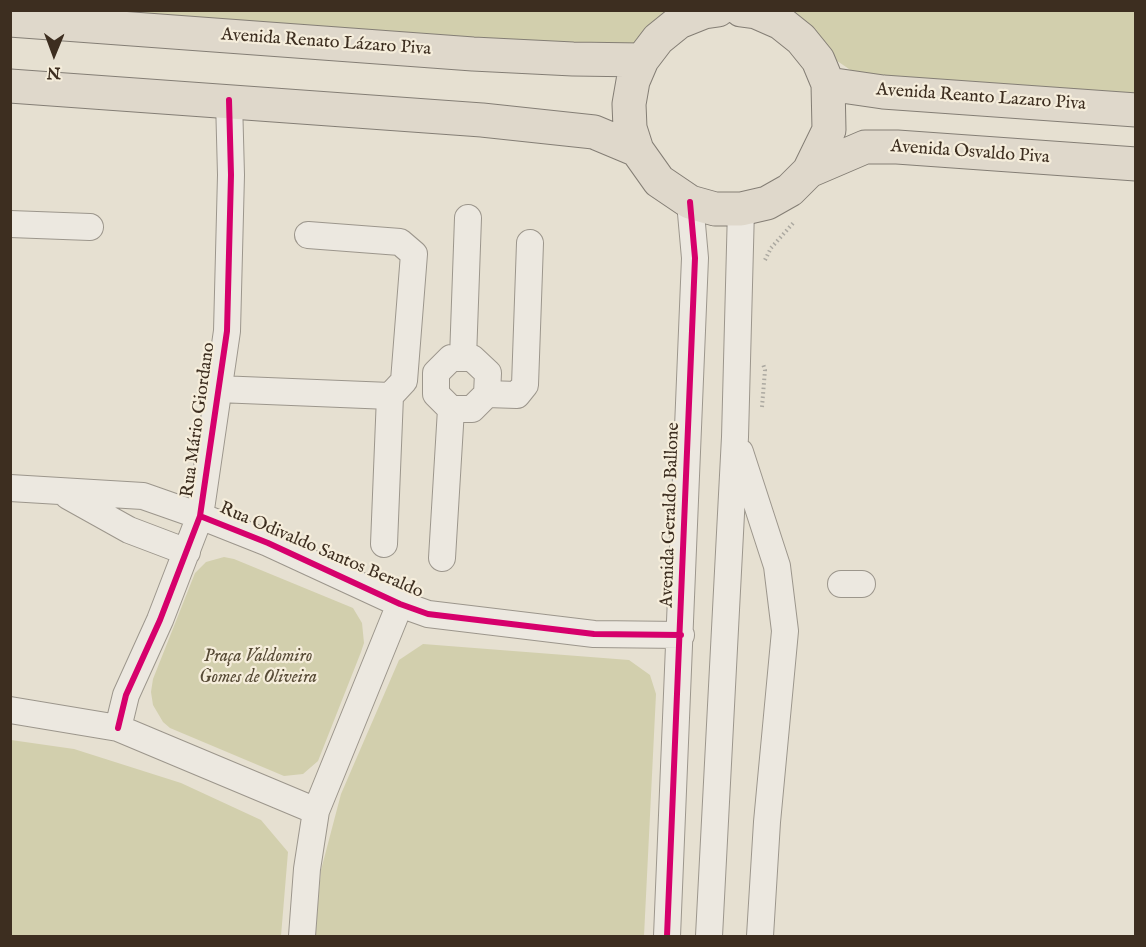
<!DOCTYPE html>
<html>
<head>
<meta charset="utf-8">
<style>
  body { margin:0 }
  #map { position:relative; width:1146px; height:947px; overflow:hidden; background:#e6e0d1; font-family:"IM FELL English",serif }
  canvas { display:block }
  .frame { position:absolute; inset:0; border:12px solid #3d2e20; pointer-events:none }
  .north { position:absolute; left:24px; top:24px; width:60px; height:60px; -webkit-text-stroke:4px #f5eddb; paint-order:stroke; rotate:181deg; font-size:16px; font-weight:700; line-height:24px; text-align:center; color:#3d2e20 }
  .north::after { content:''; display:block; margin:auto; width:21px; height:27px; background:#3d2e20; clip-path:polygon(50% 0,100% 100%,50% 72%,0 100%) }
</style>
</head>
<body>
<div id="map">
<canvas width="1146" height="947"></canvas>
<div class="frame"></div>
<div class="north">N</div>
</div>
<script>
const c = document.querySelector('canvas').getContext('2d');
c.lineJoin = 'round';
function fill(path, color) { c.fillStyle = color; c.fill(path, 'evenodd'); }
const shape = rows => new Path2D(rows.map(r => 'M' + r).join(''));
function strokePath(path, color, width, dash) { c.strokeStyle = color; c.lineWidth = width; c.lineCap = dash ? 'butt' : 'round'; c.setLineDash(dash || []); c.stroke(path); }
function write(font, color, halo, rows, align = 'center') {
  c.font = font + ' "IM FELL English",serif'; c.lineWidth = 4.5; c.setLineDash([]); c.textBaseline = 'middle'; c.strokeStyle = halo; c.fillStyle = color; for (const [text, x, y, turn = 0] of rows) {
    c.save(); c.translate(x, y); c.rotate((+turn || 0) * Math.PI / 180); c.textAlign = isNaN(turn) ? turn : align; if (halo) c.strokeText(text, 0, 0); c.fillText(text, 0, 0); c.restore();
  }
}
fill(shape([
  [10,11,1135,11,1135,110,883,92,781,23,704,12,642,60],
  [224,557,234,559,353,608,362,623,364,643,361,652,318,761,303,774,284,776,170,728,163,722,153,705,151,692,153,679,195,573,206,562],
  [423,644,629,660,650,675,656,694,644,936,315,936,321,870,341,794,399,660],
  [11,740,74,749,181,783,261,820,288,852,281,936,11,936]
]), '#d2cfad');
const minor = shape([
  [10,224,90,227],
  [463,358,468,218],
  [218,389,390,396,404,381,414,254,400,242,308,235],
  [487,394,488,373,472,358,451,358,436,373,436,394,451,409,472,409,487,394,517,395,525,385,530,243],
  [740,452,777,566,785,631,767,822,760,936],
  [10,488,143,496,200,516,268,543,400,604,428,614,594,634,681,635],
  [68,496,129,530,187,552],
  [384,544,390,396],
  [442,558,451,409],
  [841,584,862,584],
  [10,710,118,728,316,811],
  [118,728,126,695,160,620,200,516,227,331,231,175,229,100],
  [302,936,307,869,316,811,400,604],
  [667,936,695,258,690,202],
  [709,936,735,437,741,209]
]);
const major = shape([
  [718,10,704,12,679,22,658,39,642,60,633,81,629,104,630,128,637,150,659,181,690,202,715,209,741,209,767,203,790,190,809,171,829,130,828,84,818,60,801,39,781,23,756,12,741,10],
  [10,20,473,54,573,59,642,60],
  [828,84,883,92,1136,110],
  [10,86,482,120,594,132,637,150],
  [809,171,865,147,897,147,1136,164]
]);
strokePath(minor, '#9c968c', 28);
strokePath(major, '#847e75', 35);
strokePath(shape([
  [765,260,771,248,795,221],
  [762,407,765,370,763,364]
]), '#aca9a1', 4, [1.5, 3]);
strokePath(minor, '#ece8e0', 26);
strokePath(major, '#dfd8cb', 33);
strokePath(shape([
  [200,516,268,543,400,604,428,614,594,634,681,635],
  [118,728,126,695,160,620,200,516,227,331,231,175,229,100],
  [667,936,695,258,690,202]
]), '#d6006c', 6);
write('18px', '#3d2e20', '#f5eddb', [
  ["Avenida Renato Lázaro Piva",326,43,4],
  ["Avenida Reanto Lazaro Piva",981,98,4],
  ["Avenida Osvaldo Piva",970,153,4],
  ["Rua Mário Giordano",199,420,-82],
  ["Avenida Geraldo Ballone",671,515,-88],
  ["Rua Odivaldo Santos Beraldo",321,551,23]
]);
write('italic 18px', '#574b36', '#f5eddb', [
  ["Praça Valdomiro",258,657],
  ["Gomes de Oliveira",258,678]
]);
</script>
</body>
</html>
